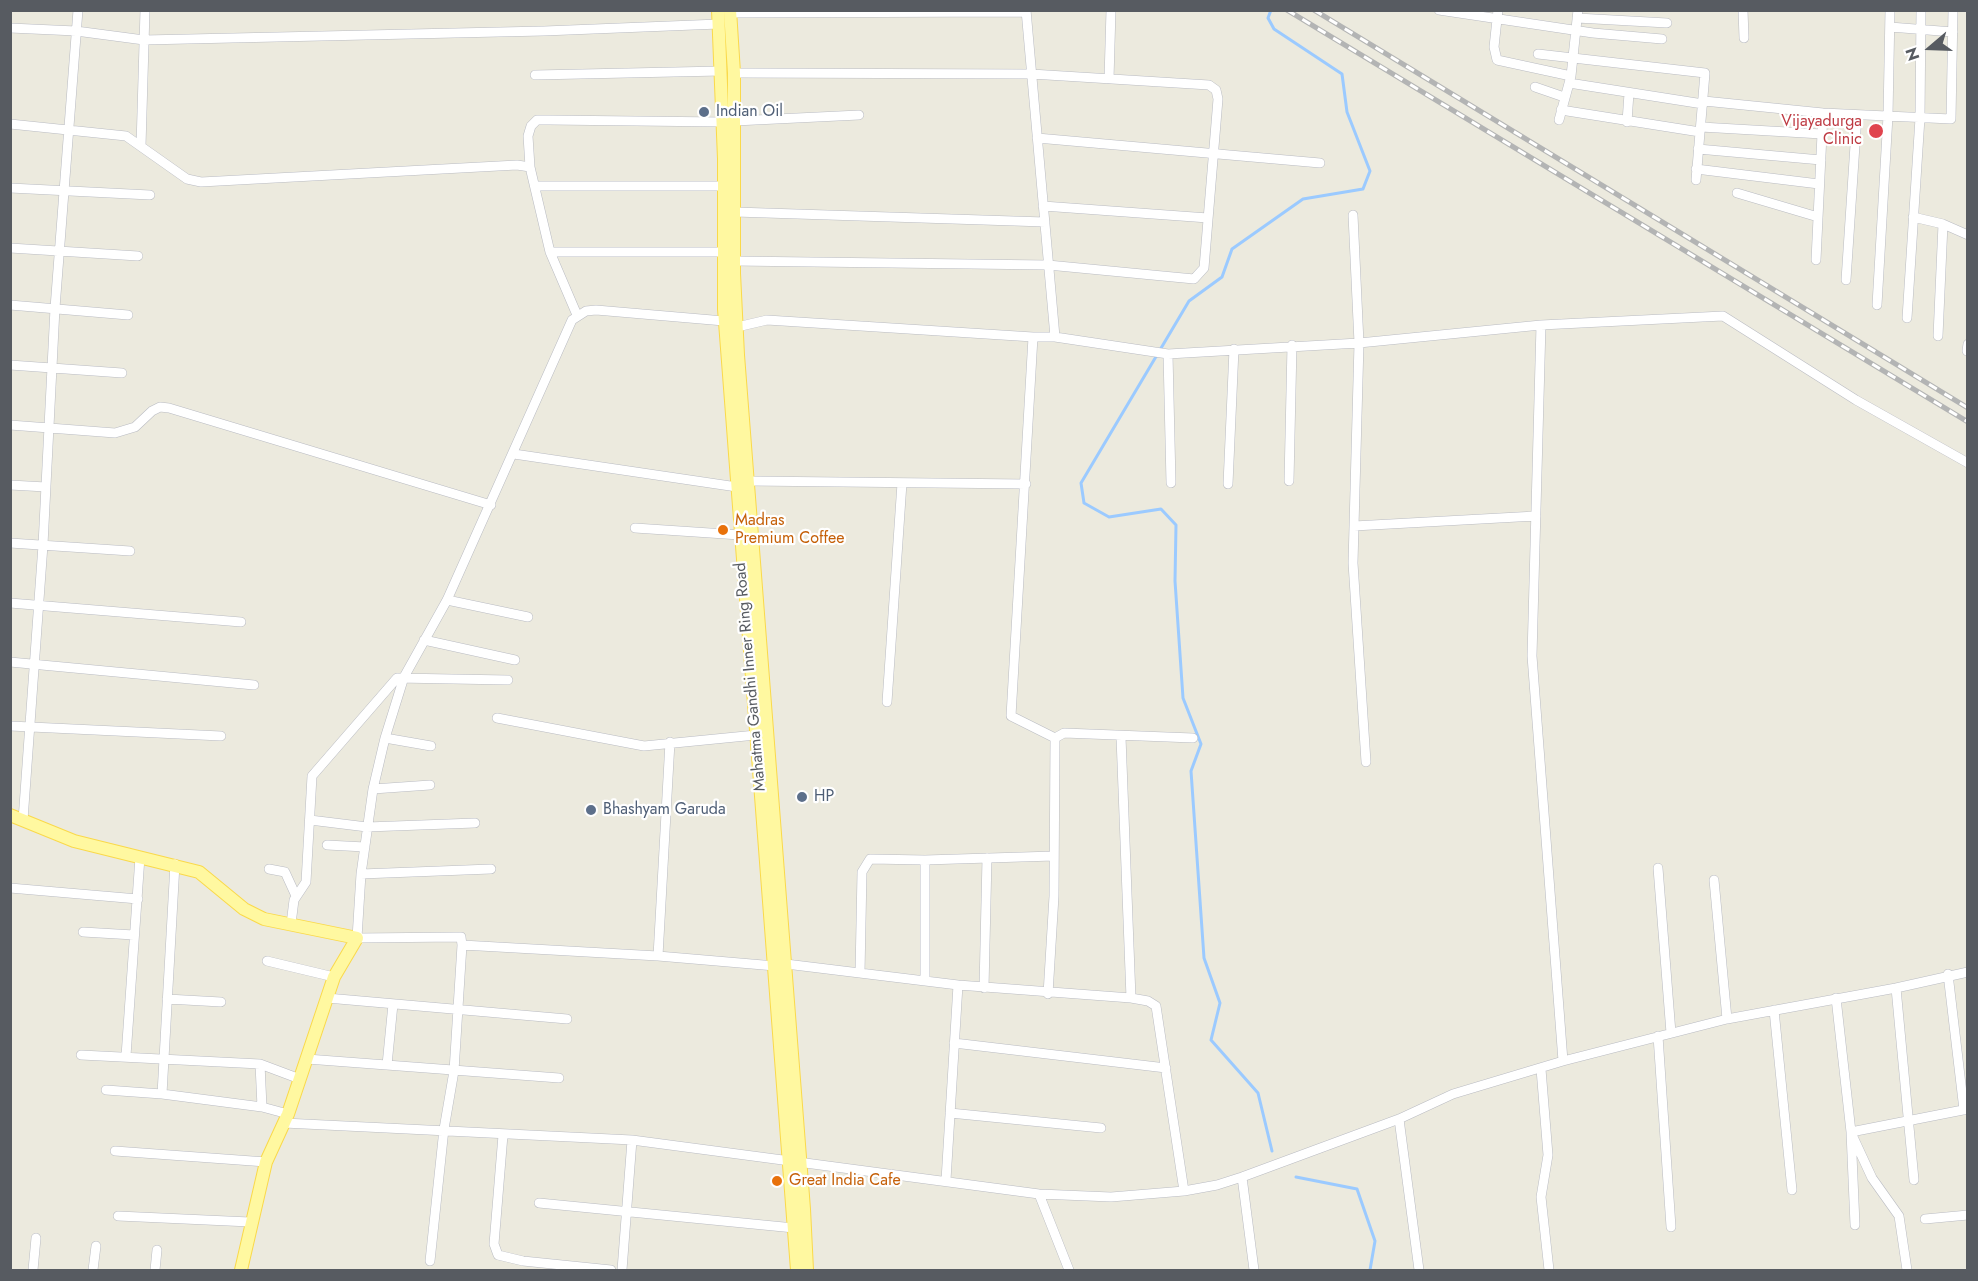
<!DOCTYPE html>
<html>
<head>
<meta charset="utf-8">
<style>
  body { margin:0 }
  #map { position:relative; width:1978px; height:1281px; overflow:hidden; background:#eceade; font-family:Jost,sans-serif }
  canvas { display:block }
  .frame { position:absolute; inset:0; border:12px solid #575b61; pointer-events:none }
  .north { position:absolute; left:1900px; top:18px; width:60px; height:60px; -webkit-text-stroke:4px #fff; paint-order:stroke; rotate:251deg; font-size:16px; font-weight:700; line-height:24px; text-align:center; color:#575b61 }
  .north::after { content:''; display:block; margin:auto; width:21px; height:27px; background:#575b61; clip-path:polygon(50% 0,100% 100%,50% 72%,0 100%) }
</style>
</head>
<body>
<div id="map">
<canvas width="1978" height="1281"></canvas>
<div class="frame"></div>
<div class="north">N</div>
</div>
<script>
const c = document.querySelector('canvas').getContext('2d');
c.lineJoin = 'round';
const shape = rows => new Path2D(rows.map(r => 'M' + r).join(''));
function strokePath(path, color, width, dash) { c.strokeStyle = color; c.lineWidth = width; c.lineCap = dash ? 'butt' : 'round'; c.setLineDash(dash || []); c.stroke(path); }
function write(font, color, halo, rows, align = 'center') {
  c.font = font + ' Jost,sans-serif'; c.lineWidth = 4.5; c.setLineDash([]); c.textBaseline = 'middle'; c.strokeStyle = halo; c.fillStyle = color; for (const [text, x, y, turn = 0] of rows) {
    c.save(); c.translate(x, y); c.rotate((+turn || 0) * Math.PI / 180); c.textAlign = isNaN(turn) ? turn : align; if (halo) c.strokeText(text, 0, 0); c.fillText(text, 0, 0); c.restore();
  }
}
strokePath(shape([
  [1271,10,1268,18,1274,29,1342,74,1347,112,1370,171,1363,189,1303,199,1232,249,1222,277,1189,301,1081,483,1084,503,1109,517,1161,509,1176,525,1175,581,1183,698,1201,744,1191,771,1204,958,1220,1003,1211,1040,1258,1093,1272,1151],
  [1296,1177,1357,1189,1375,1241,1370,1270]
]), '#9bcaff', 3);
const minor = shape([
  [1026,10,1055,337],
  [1439,10,1593,33,1662,39],
  [1498,10,1494,47,1497,60,1571,76],
  [1743,10,1744,38],
  [731,13,1026,12],
  [1577,18,1667,23],
  [1890,27,1953,32],
  [10,28,76,31,144,40,544,31,719,24],
  [1538,54,1705,73,1696,180],
  [734,73,1031,74,1209,85,1216,90,1218,99,1204,268,1194,279,1048,265,734,261],
  [535,75,721,71],
  [1109,79,1111,10],
  [1569,83,1703,104],
  [1535,87,1564,97],
  [1704,101,1823,113,1951,119,1953,10],
  [1561,110,1700,132],
  [1559,120,1571,76,1578,10],
  [735,121,859,115],
  [1627,122,1629,93],
  [10,124,126,136,187,179,201,182,517,165,530,167],
  [1701,127,1822,134],
  [1037,138,1320,163],
  [141,146,145,10],
  [1698,149,1821,160],
  [1696,169,1819,184],
  [535,186,723,186],
  [10,188,150,195],
  [1737,193,1818,217],
  [1043,206,1208,218],
  [735,212,1045,222],
  [1353,215,1359,343,1353,563,1366,762],
  [1913,217,1943,224,1968,235],
  [10,248,138,256],
  [550,252,723,252],
  [1816,260,1823,113],
  [1846,280,1857,115],
  [10,305,128,315],
  [1877,305,1888,116,1890,10],
  [577,315,550,252,530,167,528,136,531,126,537,120,549,120,723,122],
  [1907,318,1920,118,1921,10],
  [1541,325,1723,316,1856,400,1968,463],
  [737,327,767,320,1033,337],
  [1938,336,1943,224],
  [1967,351,1968,344],
  [1168,354,1171,483],
  [10,365,122,373],
  [10,425,115,433,135,427,152,411,160,407,169,408,491,505],
  [514,454,737,487],
  [749,481,1026,484],
  [1289,481,1292,345],
  [1228,484,1234,349],
  [10,485,46,487],
  [1354,526,1536,516],
  [635,528,740,535],
  [10,543,130,551],
  [447,600,528,617],
  [10,603,241,622],
  [424,640,515,660],
  [10,662,254,685],
  [887,702,902,483],
  [497,718,644,746,756,735],
  [10,726,221,736],
  [1121,737,1131,998],
  [385,738,431,746],
  [1055,738,1011,716,1033,337,1055,337,1168,354,1359,343,1541,325,1532,656,1563,1061],
  [373,789,430,785],
  [23,820,43,545,55,308,78,10],
  [310,820,367,827,475,823],
  [327,845,365,847],
  [925,860,1054,856],
  [175,864,162,1094,262,1107,288,1114],
  [1658,868,1671,1033],
  [269,869,285,872,296,896],
  [361,874,491,869],
  [1714,880,1727,1019],
  [10,888,138,899],
  [291,924,294,900,306,882,312,776,397,678,508,680],
  [83,932,134,935],
  [462,945,461,937,357,938,361,874,373,789,385,738,404,677,447,600,572,320,586,311,596,310,724,321],
  [658,956,670,742],
  [267,961,334,977],
  [786,964,958,985],
  [860,973,862,872,870,859,925,860,925,981],
  [1948,974,1964,1110],
  [984,988,987,858],
  [1896,988,1914,1180],
  [1048,994,1054,896,1055,738,1064,733,1193,738],
  [327,998,567,1019],
  [1836,998,1851,1132,1855,1225],
  [167,999,221,1002],
  [1774,1010,1792,1190],
  [1658,1036,1671,1227],
  [954,1043,1166,1068],
  [81,1055,260,1064,300,1079],
  [126,1056,140,857],
  [307,1059,559,1078],
  [260,1064,262,1107],
  [387,1065,393,1004],
  [1541,1069,1548,1155,1541,1197,1549,1270],
  [106,1090,162,1094],
  [950,1113,1101,1128],
  [1399,1119,1419,1270],
  [284,1123,632,1140,1039,1194,1111,1197,1184,1191,1217,1185,1242,1177,1399,1119,1453,1094,1563,1061,1727,1019,1896,988,1968,972],
  [1851,1132,1968,1109],
  [503,1135,494,1244,498,1255,523,1261,611,1270],
  [1853,1137,1872,1178,1899,1216,1907,1270],
  [115,1151,266,1162],
  [1242,1177,1254,1270],
  [946,1180,958,985,1131,998,1148,1001,1156,1006,1184,1191],
  [1039,1194,1069,1270],
  [539,1203,794,1228],
  [118,1216,250,1222],
  [1925,1219,1968,1215],
  [430,1261,444,1129,454,1071,462,945,658,956,775,966],
  [33,1270,36,1238],
  [93,1270,96,1246],
  [155,1270,157,1250],
  [622,1270,632,1140]
]);
const major = shape([
  [718,10,724,159,724,309,797,1270],
  [730,10,734,73,734,273,738,355,804,1209,807,1270],
  [10,815,74,841,199,872,244,909,264,919,357,938,334,977,288,1114,266,1162,241,1270]
]);
strokePath(minor, '#b9bbc2', 10);
strokePath(major, '#fad94a', 14);
strokePath(minor, '#fff', 9);
strokePath(major, '#fff8a0', 12);
const rail = shape([
  [1287,10,1968,422],
  [1314,10,1968,408]
]);
strokePath(rail, '#b3b4b4', 5);
strokePath(rail, '#fff', 3, [9]);
for (const [x, y, r, color] of [
  [704,112,6,"#5c6f8a"],
  [1876,131,8,"#e0444e"],
  [723,530,6,"#e8710a"],
  [802,797,6,"#5c6f8a"],
  [591,810,6,"#5c6f8a"],
  [777,1181,6,"#e8710a"]
]) { const dot = new Path2D(); dot.arc(x, y, r, 0, 2 * Math.PI); c.fillStyle = color; c.fill(dot); strokePath(dot, '#fff', 2); }
write('16px', '#4e5e75', '#fff', [
  ["Indian Oil",716,112],
  ["HP",814,797],
  ["Bhashyam Garuda",603,810]
], 'left');
write('16px', '#be3a42', '#fff', [
  ["Vijayadurga",1862,122],
  ["Clinic",1862,140]
], 'right');
write('16px', '#c56008', '#fff', [
  ["Madras",735,521],
  ["Premium Coffee",735,539],
  ["Great India Cafe",789,1181]
], 'left');
write('16px', '#575b61', '#fff', [
  ["Mahatma Gandhi Inner Ring Road",751,677,-95]
]);
</script>
</body>
</html>
